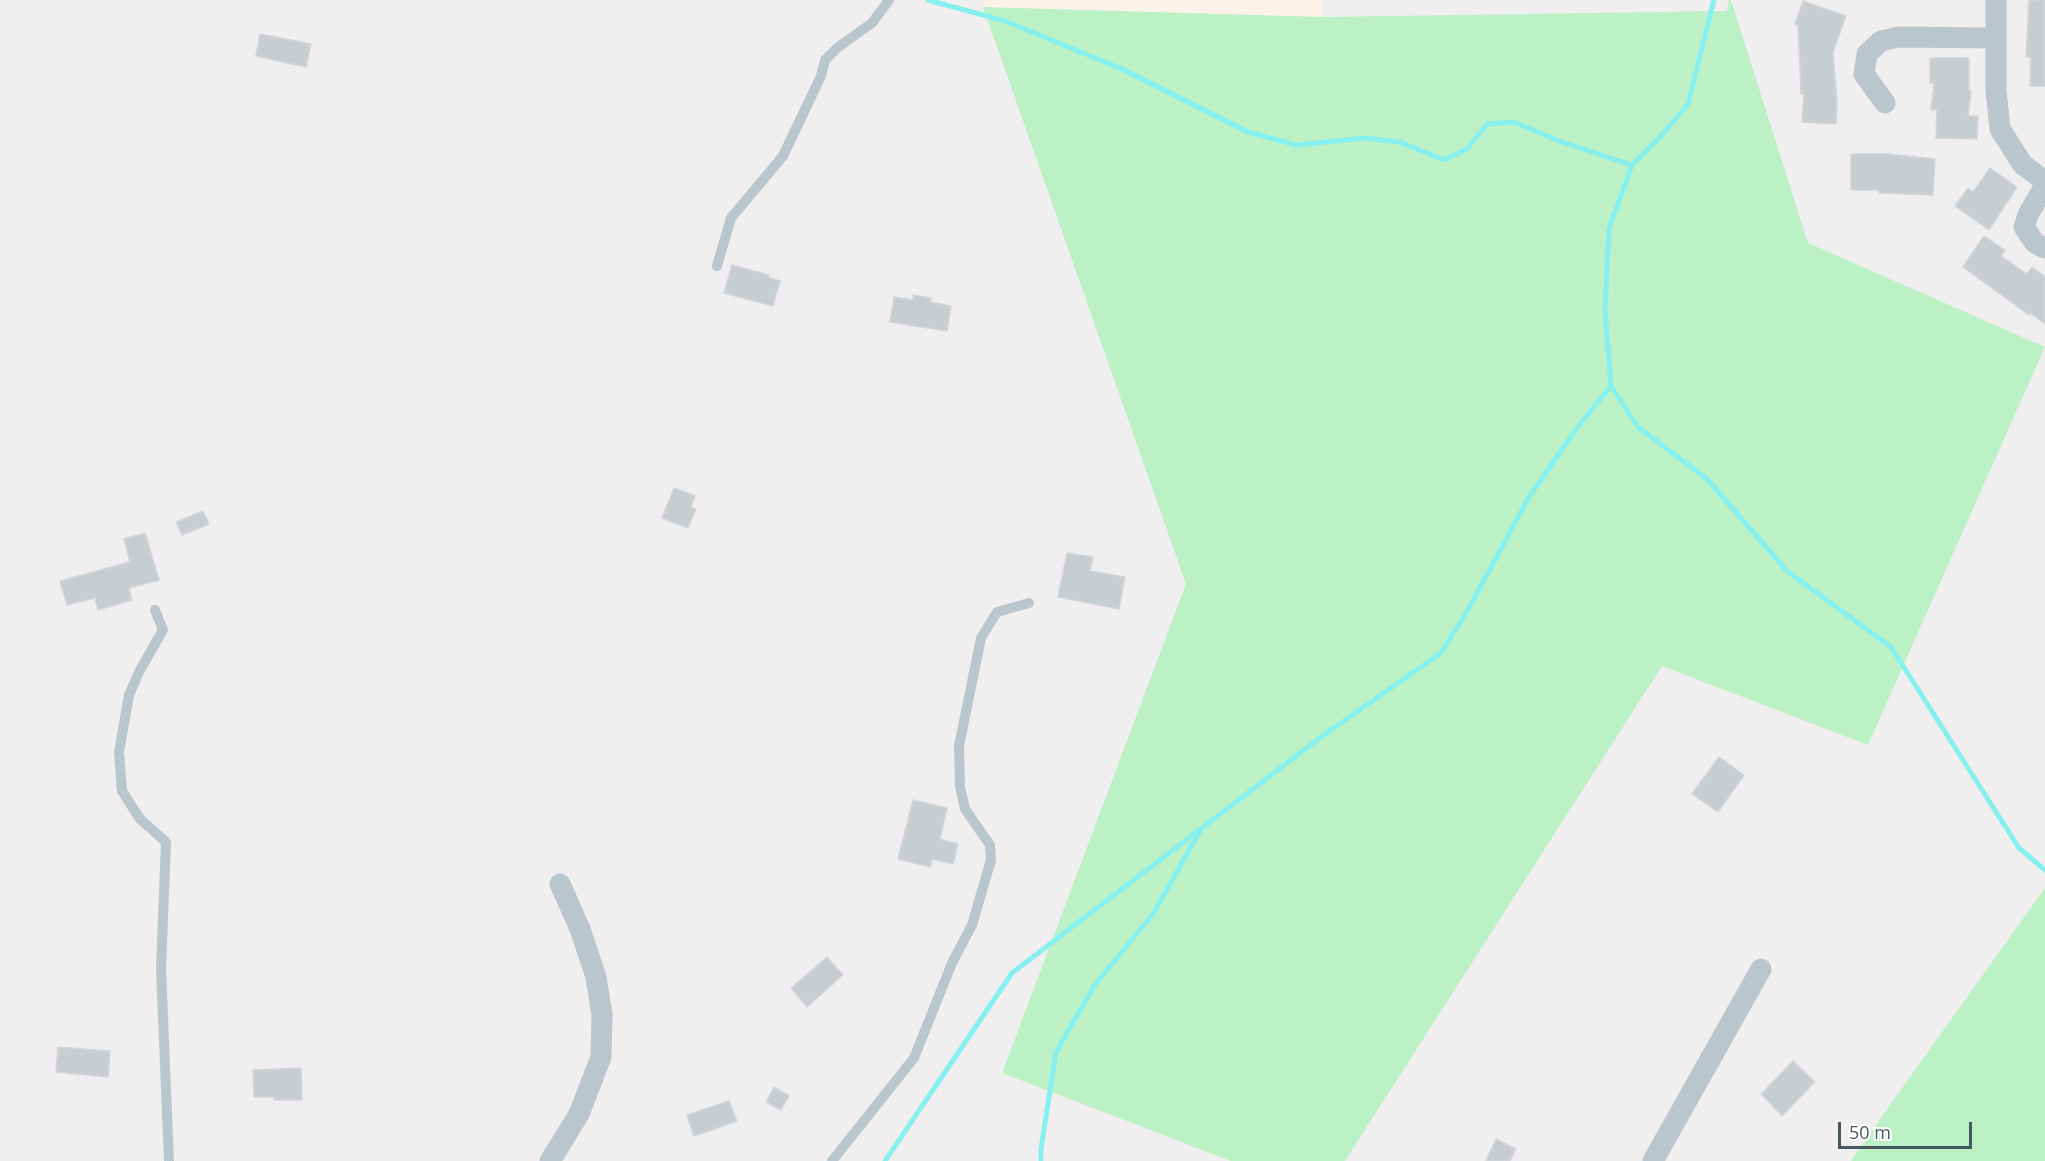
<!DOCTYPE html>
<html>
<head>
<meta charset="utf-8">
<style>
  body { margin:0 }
  #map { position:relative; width:2045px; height:1161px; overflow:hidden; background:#f1eeef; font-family:"Open Sans",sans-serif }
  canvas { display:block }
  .scale { position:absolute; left:1838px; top:1122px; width:134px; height:27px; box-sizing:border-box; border:3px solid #46575d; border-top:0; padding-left:8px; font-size:18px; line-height:21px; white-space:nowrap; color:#46575d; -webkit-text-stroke:4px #fff; paint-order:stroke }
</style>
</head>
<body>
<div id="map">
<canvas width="2045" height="1161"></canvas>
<div class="scale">50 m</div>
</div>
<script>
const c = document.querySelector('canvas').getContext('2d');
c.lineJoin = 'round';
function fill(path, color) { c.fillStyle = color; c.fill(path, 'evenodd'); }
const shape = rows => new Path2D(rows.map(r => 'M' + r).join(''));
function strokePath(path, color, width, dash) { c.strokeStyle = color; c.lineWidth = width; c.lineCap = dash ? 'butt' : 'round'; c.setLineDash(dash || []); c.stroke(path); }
fill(shape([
  [984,0,1323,0,1323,17,983,7]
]), '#fdf2e7');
fill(shape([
  [1729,0,1731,0,1808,243,2045,347,1868,745,1662,666,1345,1161,1231,1161,1002,1073,1186,584,983,7,1323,17,1727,11],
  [2045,888,2045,1161,1851,1161,1885,1112]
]), '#bbf1c4');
strokePath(shape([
  [928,0,1005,21,1122,69,1248,132,1296,145,1365,138,1400,142,1444,160,1467,149,1487,124,1514,122,1559,141,1632,165],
  [1714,0,1688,104,1661,136,1632,165,1609,229,1605,310,1611,386,1638,427,1707,479,1787,571,1891,647,2019,848,2045,870],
  [885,1161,1012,973,1321,737,1441,653,1469,608,1529,497,1577,428,1611,386],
  [1041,1161,1041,1149,1056,1052,1094,986,1153,914,1200,831]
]), '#86f0ef', 5);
const building = shape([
  [2029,0,2045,0,2045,86,2030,86,2031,57,2026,57,2029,0],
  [1803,1,1846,16,1833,52,1837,103,1836,124,1802,122,1804,94,1801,94,1798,25,1795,24,1803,1],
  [260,34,311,44,306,67,256,56,260,34],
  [1930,58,1969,58,1969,90,1971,91,1968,116,1978,116,1977,139,1936,138,1937,110,1931,110,1934,83,1930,83,1930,58],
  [1851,154,1887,154,1935,159,1933,195,1879,193,1879,190,1851,190,1851,154],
  [1990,168,2017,187,1989,230,1955,206,1968,188,1973,192,1990,168],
  [1984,236,2005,250,2001,256,2027,274,2032,267,2045,277,2045,324,2030,313,2029,315,1963,267,1984,236],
  [732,265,769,275,768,277,780,281,773,306,724,293,732,265],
  [913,295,931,298,930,302,951,306,947,331,890,322,894,297,913,300,913,295],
  [674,488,695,496,691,507,696,509,688,528,662,518,674,488],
  [203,511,209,524,182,535,176,522,203,511],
  [145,533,159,580,129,588,132,600,98,610,95,598,67,605,60,581,130,562,124,539,145,533],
  [1067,553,1093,557,1090,571,1125,577,1119,609,1058,597,1067,553],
  [1719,757,1744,775,1718,812,1692,794,1719,757],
  [913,800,947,808,940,839,958,844,953,864,932,859,930,867,898,859,913,800],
  [827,957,843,975,807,1007,791,988,827,957],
  [58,1047,110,1051,108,1077,56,1072,58,1047],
  [1793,1061,1815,1082,1782,1116,1761,1094,1793,1061],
  [301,1068,302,1100,274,1100,274,1097,254,1097,253,1070,301,1068],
  [774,1087,789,1096,781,1110,766,1102,774,1087],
  [729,1101,737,1121,694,1136,687,1115,729,1101],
  [1496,1139,1516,1149,1510,1161,1486,1161,1496,1139]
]);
fill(building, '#c8cdd1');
strokePath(building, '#d2d6da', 1.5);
strokePath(shape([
  [717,266,731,218,783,156,821,76,825,60,837,48,872,23,889,0],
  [155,610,163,630,140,670,129,695,119,752,122,791,140,819,166,842,161,969,169,1161],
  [832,1161,914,1058,952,963,972,925,991,860,990,845,965,809,960,787,959,746,981,638,997,612,1029,603]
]), '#b9c7cc', 10);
strokePath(shape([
  [1996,0,1996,91,2000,129,2023,165,2045,181],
  [1885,103,1864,74,1867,54,1881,41,1899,37,1996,38],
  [2045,185,2028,215,2024,227,2035,243,2045,248],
  [550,1161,579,1114,601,1057,602,1015,596,977,580,929,560,884],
  [1653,1161,1761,969]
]), '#b9c7cc', 21);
</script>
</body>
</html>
